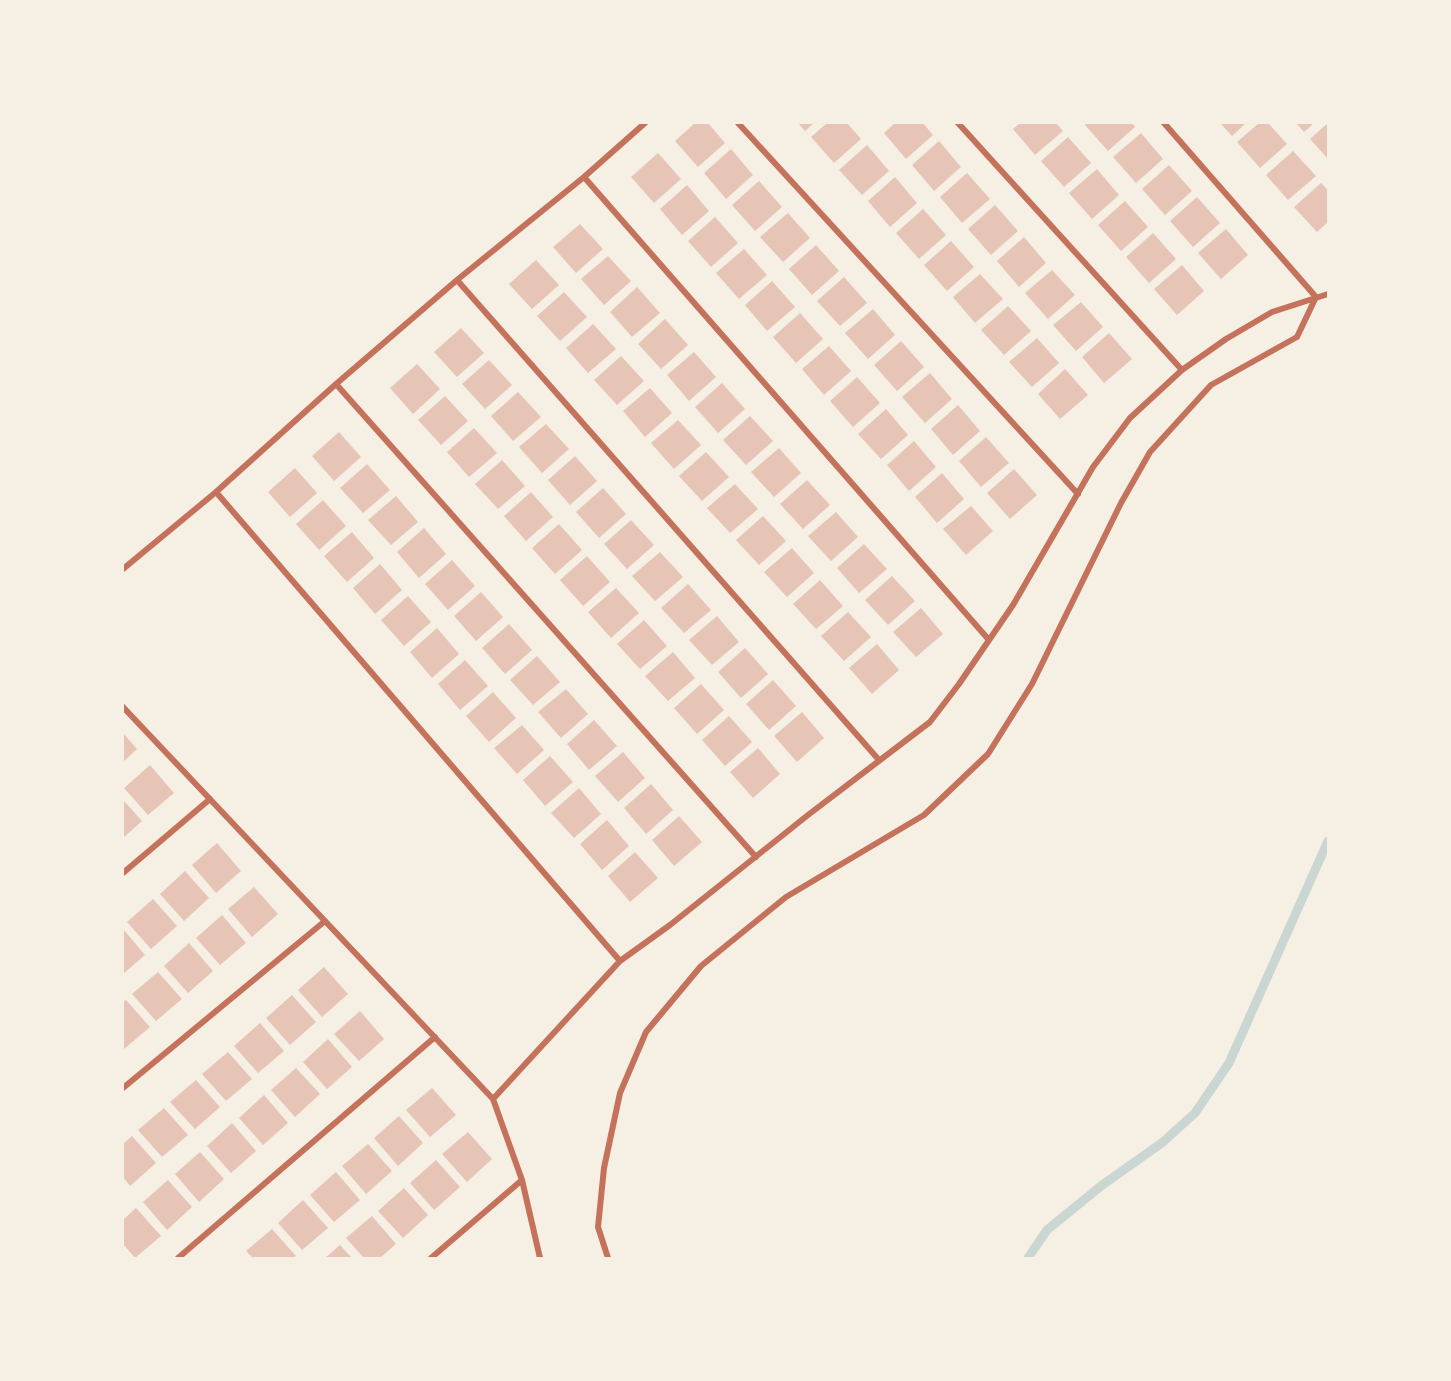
<!DOCTYPE html>
<html>
<head>
<meta charset="utf-8">
<style>
  body { margin:0 }
  #map { position:relative; width:1451px; height:1381px; overflow:hidden; background:#f6efe4; font-family:"Roboto Condensed",sans-serif }
  canvas { display:block }
  .frame { position:absolute; inset:0; border:124px solid #f6efe4; pointer-events:none }
</style>
</head>
<body>
<div id="map">
<canvas width="1451" height="1381"></canvas>
<div class="frame"></div>
</div>
<script>
const c = document.querySelector('canvas').getContext('2d');
c.lineJoin = 'round';
const shape = rows => new Path2D(rows.map(r => 'M' + r).join(''));
function strokePath(path, color, width, dash) { c.strokeStyle = color; c.lineWidth = width; c.lineCap = dash ? 'butt' : 'round'; c.setLineDash(dash || []); c.stroke(path); }
function fill(path, color) { c.fillStyle = color; c.fill(path, 'evenodd'); }
strokePath(shape([
  [1028,1258,1047,1230,1101,1186,1163,1142,1195,1113,1229,1063,1328,841]
]), '#c9d6d2', 9);
fill(shape([
  [695,123,708,123,725,143,698,167,675,141],
  [798,123,814,123,805,131],
  [827,123,847,123,861,139,834,163,811,137],
  [895,123,923,123,933,135,906,159,884,133],
  [1020,123,1056,123,1063,131,1035,155,1013,129],
  [1087,123,1132,123,1135,127,1108,151,1085,125],
  [1220,123,1246,123,1232,136],
  [1259,123,1268,123,1287,144,1260,168,1237,142],
  [1296,123,1314,123,1304,132],
  [1328,123,1328,159,1310,139],
  [1141,133,1163,159,1136,183,1113,157],
  [1068,137,1091,163,1064,187,1041,161],
  [939,141,961,167,934,191,912,165],
  [867,145,889,171,862,195,839,170],
  [731,149,753,175,726,199,704,173],
  [1293,151,1316,176,1288,200,1266,175],
  [658,153,681,179,654,203,631,177],
  [1169,165,1192,191,1165,215,1142,189],
  [1097,169,1119,195,1092,219,1069,193],
  [967,173,990,199,962,223,940,197],
  [895,177,917,203,890,227,868,201],
  [759,181,782,207,755,231,732,205],
  [1321,183,1328,190,1328,222,1317,232,1294,207],
  [687,185,709,211,682,235,660,209],
  [1197,197,1220,223,1193,247,1170,221],
  [1125,201,1148,227,1121,251,1098,225],
  [995,205,1018,231,991,255,968,229],
  [923,209,946,235,919,259,896,233],
  [788,213,810,238,783,262,760,237],
  [715,217,738,243,711,267,688,241],
  [580,224,603,249,576,273,553,247],
  [1226,229,1248,255,1221,279,1198,253],
  [1153,233,1176,259,1149,283,1126,257],
  [1024,237,1046,263,1019,287,997,261],
  [951,241,974,267,947,291,924,265],
  [816,245,839,271,812,295,789,269],
  [744,249,767,275,739,299,716,273],
  [608,256,631,281,604,305,581,279],
  [536,260,559,285,532,309,509,284],
  [1182,265,1204,291,1177,315,1154,289],
  [1052,270,1075,295,1048,319,1025,293],
  [980,274,1003,299,975,323,953,297],
  [844,277,867,303,840,326,817,301],
  [772,281,795,307,767,331,745,305],
  [637,287,660,313,632,337,610,312],
  [564,292,587,317,560,341,537,316],
  [1081,302,1103,327,1076,351,1053,325],
  [1008,306,1031,331,1004,355,981,330],
  [873,309,895,335,868,359,845,333],
  [800,313,823,339,796,363,773,337],
  [665,319,688,345,661,369,638,344],
  [593,324,616,349,588,373,566,348],
  [461,328,484,353,457,377,434,352],
  [1109,333,1132,359,1104,383,1082,357],
  [1037,338,1059,363,1032,387,1009,362],
  [901,341,924,367,897,391,874,365],
  [829,346,851,371,824,395,802,369],
  [694,352,716,377,689,401,667,375],
  [621,356,644,381,617,405,594,380],
  [489,360,512,385,485,409,462,384],
  [417,364,440,389,413,414,390,388],
  [1065,369,1088,395,1060,419,1038,394],
  [930,373,952,399,925,423,902,397],
  [857,377,880,403,853,427,830,401],
  [722,383,745,409,718,433,695,407],
  [650,388,672,413,645,437,623,411],
  [518,392,541,417,513,441,491,416],
  [445,396,468,421,441,445,418,420],
  [958,405,980,431,953,455,931,429],
  [886,409,908,435,881,459,858,434],
  [750,416,773,441,746,465,723,440],
  [678,420,701,445,674,469,651,443],
  [546,424,569,449,542,473,519,447],
  [474,428,497,453,469,477,447,452],
  [339,432,361,457,334,481,312,456],
  [986,437,1009,463,981,487,959,461],
  [914,441,936,467,909,491,887,465],
  [779,448,801,473,774,497,751,472],
  [706,452,729,477,702,501,679,476],
  [575,456,597,481,570,505,548,480],
  [502,460,525,486,498,509,475,484],
  [367,464,390,490,363,513,340,488],
  [295,468,317,493,290,517,268,492],
  [1014,469,1037,495,1010,519,987,493],
  [942,473,964,499,937,523,915,497],
  [807,480,830,505,803,529,780,504],
  [735,484,758,509,730,533,707,508],
  [603,488,626,514,599,538,576,512],
  [531,492,553,517,526,541,504,516],
  [396,496,418,522,391,545,368,520],
  [323,500,346,526,319,550,296,524],
  [971,506,993,531,966,555,943,529],
  [836,512,858,537,831,561,808,536],
  [763,516,786,541,759,565,736,540],
  [631,520,654,545,627,569,604,544],
  [559,524,582,550,555,574,532,548],
  [424,528,446,554,419,578,397,552],
  [352,532,374,558,347,582,324,556],
  [864,544,887,569,859,593,837,568],
  [792,548,814,573,787,597,764,572],
  [660,552,683,577,655,601,632,576],
  [587,556,610,582,583,606,560,580],
  [452,560,475,586,448,610,425,584],
  [380,564,402,590,375,614,353,588],
  [892,576,915,601,888,625,865,600],
  [820,580,843,606,816,629,793,604],
  [688,584,711,610,684,633,661,608],
  [616,588,639,613,611,638,588,612],
  [481,592,503,617,476,641,454,616],
  [408,596,431,622,404,646,381,620],
  [921,608,943,634,916,657,893,632],
  [848,612,871,637,844,661,821,636],
  [717,616,739,642,712,665,689,640],
  [644,620,667,646,640,669,617,644],
  [509,624,532,650,505,674,482,648],
  [437,628,459,654,432,678,410,652],
  [877,644,899,670,872,694,849,668],
  [745,648,768,674,741,698,718,672],
  [673,652,695,678,668,701,645,676],
  [537,656,560,682,533,705,510,680],
  [465,660,488,686,460,710,438,684],
  [773,680,796,706,769,730,746,704],
  [701,684,724,710,697,734,674,708],
  [566,689,588,714,561,738,538,712],
  [493,692,516,718,489,742,466,716],
  [802,712,824,738,797,762,774,736],
  [729,716,752,742,725,766,702,740],
  [594,720,617,746,589,770,567,744],
  [522,725,544,750,517,774,494,748],
  [123,733,137,749,123,762],
  [758,748,780,774,753,798,730,772],
  [623,752,645,778,618,802,595,776],
  [550,756,573,782,545,806,523,780],
  [150,765,174,793,148,815,124,788],
  [651,784,673,810,646,834,624,808],
  [579,788,601,814,574,838,551,813],
  [123,800,142,821,123,838],
  [679,816,702,842,674,866,652,840],
  [607,820,629,846,602,870,580,844],
  [217,843,241,871,216,893,192,865],
  [635,852,658,878,630,902,608,876],
  [185,871,209,898,184,921,160,894],
  [254,887,278,914,252,937,228,909],
  [153,899,177,926,151,949,127,922],
  [222,915,246,943,220,965,196,938],
  [123,929,145,955,123,974],
  [189,943,213,971,188,993,164,966],
  [324,967,348,994,322,1017,298,990],
  [158,972,182,999,156,1021,132,994],
  [292,995,316,1022,290,1045,266,1018],
  [126,1000,150,1027,124,1049,123,1002],
  [360,1011,384,1039,359,1061,334,1034],
  [260,1023,284,1051,258,1073,234,1046],
  [328,1039,352,1067,327,1089,303,1062],
  [228,1052,252,1079,226,1101,202,1074],
  [296,1068,320,1094,295,1117,271,1090],
  [196,1080,220,1107,195,1129,170,1102],
  [432,1088,456,1115,430,1137,406,1110],
  [264,1095,288,1123,263,1145,239,1118],
  [164,1108,188,1135,162,1157,138,1130],
  [399,1116,423,1143,398,1166,374,1138],
  [232,1123,256,1151,231,1173,207,1146],
  [468,1132,492,1159,467,1182,442,1154],
  [132,1136,156,1163,130,1186,123,1177,123,1144],
  [368,1144,392,1171,366,1194,342,1166],
  [200,1152,224,1179,199,1202,175,1174],
  [436,1160,460,1187,434,1210,410,1183],
  [336,1172,360,1200,334,1222,310,1195],
  [168,1180,192,1207,167,1230,143,1202],
  [404,1188,428,1215,403,1238,378,1211],
  [303,1200,328,1228,302,1250,278,1223],
  [136,1208,161,1236,135,1258,123,1244,123,1220],
  [372,1216,396,1244,380,1258,364,1258,346,1238],
  [272,1229,296,1256,293,1258,253,1258,246,1251],
  [340,1245,352,1258,325,1258]
]), '#e6c5b7');
strokePath(shape([
  [738,123,1078,494],
  [958,123,1182,370],
  [584,177,989,640],
  [457,280,879,760],
  [336,384,756,857],
  [216,492,620,961],
  [123,569,216,492,336,384,457,280,584,177,645,123],
  [123,707,493,1099,522,1180,540,1258],
  [123,873,210,799],
  [123,1088,325,921],
  [493,1099,620,961,670,925,808,815,930,722,959,684,1013,605,1093,467,1130,418,1182,370,1226,339,1272,312,1328,294],
  [178,1258,435,1037],
  [431,1258,522,1180],
  [608,1258,598,1227,604,1168,620,1093,646,1032,701,966,786,897,924,815,988,754,1032,684,1121,503,1150,452,1211,385,1297,337,1316,297,1164,123]
]), '#c5725c', 6);
</script>
</body>
</html>
